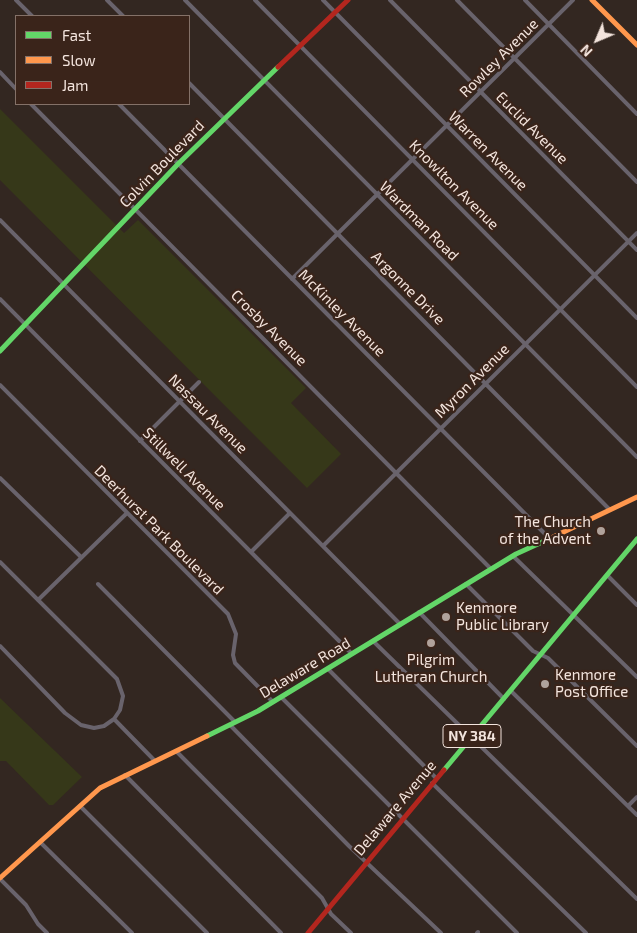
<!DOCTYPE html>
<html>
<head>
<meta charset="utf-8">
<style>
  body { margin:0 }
  #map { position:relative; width:637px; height:933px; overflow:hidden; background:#332721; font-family:"Exo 2",sans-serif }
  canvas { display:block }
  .legend { position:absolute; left:15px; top:15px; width:175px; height:90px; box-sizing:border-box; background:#3a241a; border:1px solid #847168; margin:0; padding:6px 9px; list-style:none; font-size:15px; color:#f3e4dd }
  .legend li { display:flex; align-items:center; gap:10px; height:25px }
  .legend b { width:25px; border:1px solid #847168 }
  .north { position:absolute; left:572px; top:15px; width:50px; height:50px; -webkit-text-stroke:4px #3a241a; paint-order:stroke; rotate:225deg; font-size:14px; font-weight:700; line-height:20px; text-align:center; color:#f3e4dd }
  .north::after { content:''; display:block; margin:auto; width:18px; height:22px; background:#f3e4dd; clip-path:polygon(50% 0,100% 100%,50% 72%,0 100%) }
</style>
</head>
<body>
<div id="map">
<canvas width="637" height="933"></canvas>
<ul class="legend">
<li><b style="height:6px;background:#63d668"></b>Fast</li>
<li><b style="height:6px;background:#ff974d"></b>Slow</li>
<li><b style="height:6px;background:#b3261e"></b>Jam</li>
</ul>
<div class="north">N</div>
</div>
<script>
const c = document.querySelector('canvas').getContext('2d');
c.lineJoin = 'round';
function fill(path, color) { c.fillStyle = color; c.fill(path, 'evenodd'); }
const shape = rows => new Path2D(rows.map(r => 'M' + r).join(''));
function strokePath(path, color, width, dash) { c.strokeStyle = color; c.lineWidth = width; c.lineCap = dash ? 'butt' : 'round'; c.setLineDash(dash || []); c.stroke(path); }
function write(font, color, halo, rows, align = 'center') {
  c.font = font + ' "Exo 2",sans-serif'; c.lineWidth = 4.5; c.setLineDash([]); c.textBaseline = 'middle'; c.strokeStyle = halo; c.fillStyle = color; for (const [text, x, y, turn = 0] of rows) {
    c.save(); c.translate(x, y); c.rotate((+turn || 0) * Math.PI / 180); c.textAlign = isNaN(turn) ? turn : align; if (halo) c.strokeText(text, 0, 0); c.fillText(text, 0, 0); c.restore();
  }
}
fill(shape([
  [0,109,124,233,138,220,306,388,291,403,341,454,307,488,0,180],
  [0,698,82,777,53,805,49,805,6,761,0,761]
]), '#363819');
strokePath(shape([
  [16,0,32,16],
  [107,0,123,16],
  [185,0,637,457],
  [255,0,637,387],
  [323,0,637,318],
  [390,0,637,250],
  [457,0,637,182],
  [525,0,637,114],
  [0,72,16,89],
  [189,83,610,510],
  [31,104,491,569],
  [119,104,549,538],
  [0,220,400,624],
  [292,279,573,0],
  [0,299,352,654],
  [0,385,228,614,236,634,233,655,235,663,273,702],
  [140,441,199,382],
  [0,478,81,557],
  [323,546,637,233],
  [251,552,290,513],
  [513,556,637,677],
  [0,562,117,679,123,696,120,710,114,719,104,726,94,728,81,725,65,713,0,646],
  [607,575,637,605],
  [98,584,235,722],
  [466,584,533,651,548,658,637,746],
  [38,600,127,513],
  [419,612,504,699],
  [373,641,637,899],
  [328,669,436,778],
  [511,691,637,815],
  [281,697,517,933],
  [114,719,155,761],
  [230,725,349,846,441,933],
  [176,751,322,898,331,914,351,933],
  [125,775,281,933],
  [432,783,586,933],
  [80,806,207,933],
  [628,806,637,797],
  [40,842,132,933],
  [0,879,26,905,38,924,47,933],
  [477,933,478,932]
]), '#69636c', 4);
strokePath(shape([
  [0,351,178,164,278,67],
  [207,736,258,711,516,554,551,538],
  [444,770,637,539]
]), '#63d668', 5);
strokePath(shape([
  [592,0,637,45],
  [551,538,637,497],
  [0,878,100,788,207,736]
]), '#ff974d', 5);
strokePath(shape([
  [278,67,348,0],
  [308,933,444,770]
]), '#b3261e', 5);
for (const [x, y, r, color] of [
  [601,531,5,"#b0a29b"],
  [446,617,5,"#b0a29b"],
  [431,643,5,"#b0a29b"],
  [545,684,5,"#b0a29b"]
]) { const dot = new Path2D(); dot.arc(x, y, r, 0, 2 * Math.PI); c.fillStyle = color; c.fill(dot); strokePath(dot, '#3a241a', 2); }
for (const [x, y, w] of [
  [472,736,58]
]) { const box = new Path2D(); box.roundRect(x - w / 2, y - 11.5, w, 23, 4); c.fillStyle = '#3a241a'; c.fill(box); strokePath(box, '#f3e4dd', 1); }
write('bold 14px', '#f3e4dd', null, [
  ["NY 384",472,736]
]);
write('15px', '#f3e4dd', '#3a241a', [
  ["Rowley Avenue",499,58,-45],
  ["Euclid Avenue",532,128,45],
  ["Warren Avenue",488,151,45],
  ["Colvin Boulevard",162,164,-46],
  ["Knowlton Avenue",454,185,45],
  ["Wardman Road",419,221,45],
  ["Argonne Drive",408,288,45],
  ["McKinley Avenue",342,313,45],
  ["Crosby Avenue",269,328,45],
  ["Myron Avenue",472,381,-45],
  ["Nassau Avenue",208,414,45],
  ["Stillwell Avenue",184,469,45],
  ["Deerhurst Park Boulevard",159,530,45],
  ["Delaware Road",305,668,-31],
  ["Delaware Avenue",395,808,-50]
]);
write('15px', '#f3e4dd', '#3a241a', [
  ["The Church",591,522,"right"],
  ["of the Advent",591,539,"right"],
  ["Kenmore",456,608],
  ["Public Library",456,625],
  ["Pilgrim",431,660,"center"],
  ["Lutheran Church",431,677,"center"],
  ["Kenmore",555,675],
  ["Post Office",555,692]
], 'left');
</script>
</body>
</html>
